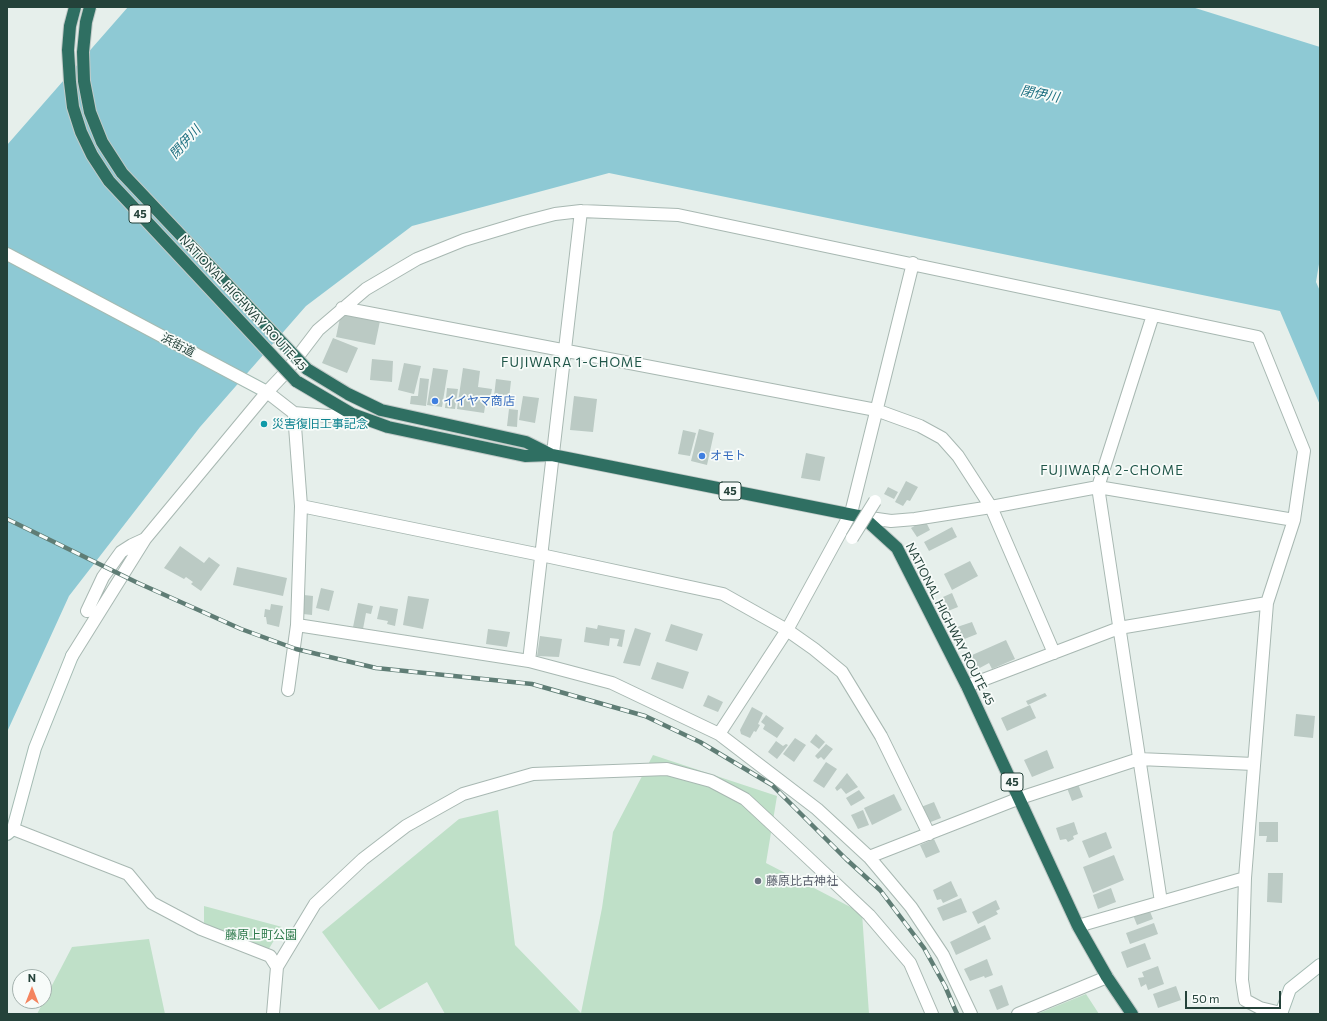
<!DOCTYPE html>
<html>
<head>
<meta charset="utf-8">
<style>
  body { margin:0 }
  #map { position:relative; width:1327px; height:1021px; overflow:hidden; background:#e6efeb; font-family:Commissioner,sans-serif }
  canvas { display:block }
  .frame { position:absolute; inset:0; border:8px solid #24423a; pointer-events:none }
  .north { position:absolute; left:12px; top:969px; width:40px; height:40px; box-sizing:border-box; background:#f7fbf9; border:1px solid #a3b1ad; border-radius:50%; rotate:0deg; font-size:11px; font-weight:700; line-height:16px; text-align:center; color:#24423a }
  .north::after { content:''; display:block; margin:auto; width:14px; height:18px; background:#f4845f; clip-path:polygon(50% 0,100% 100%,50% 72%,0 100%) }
  .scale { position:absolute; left:1185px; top:991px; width:96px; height:18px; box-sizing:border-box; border:2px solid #24423a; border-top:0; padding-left:5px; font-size:12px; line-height:14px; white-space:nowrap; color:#24423a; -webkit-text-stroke:3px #f7fbf9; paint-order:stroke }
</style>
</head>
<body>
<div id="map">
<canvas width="1327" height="1021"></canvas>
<div class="frame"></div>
<div class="north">N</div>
<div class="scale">50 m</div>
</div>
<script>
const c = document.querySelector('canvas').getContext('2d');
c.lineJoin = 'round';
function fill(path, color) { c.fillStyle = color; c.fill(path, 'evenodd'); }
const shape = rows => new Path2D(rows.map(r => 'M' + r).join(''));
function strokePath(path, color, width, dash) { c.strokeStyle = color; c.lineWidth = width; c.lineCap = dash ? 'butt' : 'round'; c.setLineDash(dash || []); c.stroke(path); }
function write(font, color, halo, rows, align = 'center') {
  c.font = font + ' Commissioner,"Noto Sans JP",sans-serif'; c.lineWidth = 3.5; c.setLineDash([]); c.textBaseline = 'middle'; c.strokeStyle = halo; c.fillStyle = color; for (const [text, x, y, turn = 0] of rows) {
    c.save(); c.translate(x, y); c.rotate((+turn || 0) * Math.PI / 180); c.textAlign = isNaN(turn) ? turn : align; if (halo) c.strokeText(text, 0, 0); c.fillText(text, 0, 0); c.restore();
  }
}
fill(shape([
  [653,755,777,796,766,863,862,913,869,1014,445,1014,427,982,379,1010,322,932,459,819,498,810,515,945,581,1013,602,908,613,832],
  [204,906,282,927,267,952,204,925],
  [149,939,165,1014,37,1014,72,947],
  [1086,994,1099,1014,1037,1014]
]), '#bfe0c8');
fill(shape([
  [128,7,1192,7,1320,47,1320,258,1316,282,1320,291,1320,405,1280,311,609,173,412,226,306,306,200,427,69,596,7,732,7,145]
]), '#8ec9d4');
fill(shape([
  [341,313,380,321,375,345,336,337],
  [333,338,358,348,347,373,322,363],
  [372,359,393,361,392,382,370,380],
  [404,363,421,366,414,394,398,390],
  [433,368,448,370,442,407,427,405],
  [463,368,480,371,478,387,492,389,490,400,486,400,484,413,457,409],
  [420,378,429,379,426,406,410,404,411,396,418,396],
  [496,379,511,381,508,407,493,405],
  [447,388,458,389,455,409,445,408],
  [523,396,539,398,535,423,519,420],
  [574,396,597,399,593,432,570,430],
  [509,409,518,410,517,427,507,426],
  [699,429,714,433,707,465,691,461],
  [683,430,696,433,690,456,678,454],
  [806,453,825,457,820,481,801,478],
  [906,481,918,487,910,501,907,500,903,506,895,502],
  [888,487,898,492,894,499,884,494],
  [925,520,930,530,917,537,911,528],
  [952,527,957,537,929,551,924,542],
  [180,546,204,563,209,557,220,565,201,591,191,584,193,582,186,577,184,579,164,568],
  [970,561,978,576,952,590,944,574],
  [237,567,287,578,283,596,233,585],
  [321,588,334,591,329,611,316,608],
  [952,593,958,607,948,611,943,597],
  [304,595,313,596,312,615,303,614],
  [408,596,429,599,423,629,403,625],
  [358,603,373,606,371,614,366,613,363,629,353,627],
  [271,604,283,606,279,627,267,624,266,617,264,617,265,609,270,610],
  [380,606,398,609,395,626,387,624,388,621,377,619],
  [972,622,977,634,962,640,957,627],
  [671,624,703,634,697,651,665,641],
  [598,625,625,630,622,647,617,646,619,639,610,638,609,646,584,642,586,627,597,629],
  [635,628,651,633,640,666,623,663],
  [488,629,510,632,507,647,486,644],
  [540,636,562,639,559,657,537,656],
  [1006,640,1015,659,992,669,989,663,976,670,970,656],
  [657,662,689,672,683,689,651,679],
  [1045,693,1047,696,1028,705,1026,701],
  [708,695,723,702,718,712,703,706],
  [1030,705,1036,718,1007,731,1001,718],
  [752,707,763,713,758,724,760,725,756,732,754,731,750,738,741,734,740,730],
  [1296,714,1315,716,1313,738,1294,736],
  [766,715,784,728,777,738,763,729,765,725,761,722],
  [816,734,825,742,819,749,810,742],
  [795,738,806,745,794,762,783,754],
  [776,741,783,746,786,744,788,745,777,759,768,752],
  [826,744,833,749,824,760,821,757,818,759,815,756],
  [1047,750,1054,768,1032,777,1024,760],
  [826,762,837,769,824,788,813,781],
  [847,773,858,787,846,794,841,788,837,791,835,788],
  [1078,784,1083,797,1072,801,1067,788],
  [859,790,865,798,851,806,846,798],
  [894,794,902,810,872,825,864,808],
  [934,802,941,818,928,823,921,807],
  [863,810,869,825,858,829,851,815],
  [1074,822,1078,834,1073,836,1074,839,1068,842,1066,839,1060,840,1056,828],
  [1259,822,1278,822,1278,842,1266,842,1267,836,1259,836],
  [1106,832,1112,848,1089,858,1082,841],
  [934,839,940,852,926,858,920,845],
  [1114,855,1124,880,1093,893,1083,867],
  [1268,873,1283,873,1282,903,1267,902],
  [951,881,958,896,943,903,941,899,937,900,933,890],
  [1111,888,1116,902,1098,909,1093,895],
  [961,898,967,912,943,921,937,908],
  [996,900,1000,909,996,911,998,914,978,924,972,912],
  [1149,909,1153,919,1137,925,1133,915],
  [1154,923,1158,934,1130,944,1126,933],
  [985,925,991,939,956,955,950,942],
  [1145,943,1151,959,1127,968,1121,952],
  [987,959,993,975,985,978,984,976,970,981,964,969],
  [1158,966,1164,984,1148,990,1146,984,1141,987,1138,978,1144,977,1142,972],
  [1002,985,1009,1005,997,1010,989,990],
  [1176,986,1181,1000,1158,1008,1153,994]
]), '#bbcac4');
const street = shape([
  [342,308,876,410,920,426,942,438,958,456,991,507,1054,653],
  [1153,315,1098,487,1161,902],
  [267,392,294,413,328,416,352,414],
  [294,413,301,506,297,625,529,661,612,683,719,734,787,630,851,513,913,263],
  [301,506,541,555,723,594,787,630,814,649,842,672,881,736,929,834],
  [863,517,891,521,915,519,991,507,1098,487,1294,520],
  [87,611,103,577,121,552,132,545,145,539],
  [72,656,145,539,267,392,286,372,318,330,366,289,417,259,464,240,524,222,555,214,581,211,678,215,1258,337,1304,451,1294,520,1267,603,1245,878,1242,980,1245,1000,1260,1008,1281,1013],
  [529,661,581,211],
  [967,686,1119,628,1267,603],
  [288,690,297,625],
  [719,734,817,809,869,857,911,907,943,955,971,1014],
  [13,829,128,874,152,903,201,929,270,956,277,967,273,1014],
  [869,857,1020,798,1139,759,1254,764],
  [1078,926,1245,878],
  [277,967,315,904,363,859,406,826,463,794,533,774,667,769,711,781,745,799,803,853,869,915,910,963,932,1014],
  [1018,1014,1107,977]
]);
const secondary = shape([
  [7,254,267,392],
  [7,834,13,829,35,748,72,656],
  [1281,1014,1290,989,1320,965]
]);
const highway = shape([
  [307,369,348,394,381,410,526,442,552,455,863,517,897,548,967,686,1078,926,1107,977,1132,1014],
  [296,381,352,414,388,427,525,456,551,455]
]);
strokePath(street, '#a8b8b2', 14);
strokePath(secondary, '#a4bbb3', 14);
strokePath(highway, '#c2cac8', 14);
strokePath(street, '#fff', 12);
strokePath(secondary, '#fff', 12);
strokePath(highway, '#2f6f62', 12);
const rail = shape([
  [7,519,138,583,241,629,296,649,376,668,532,684,645,716,700,742,772,785,846,859,880,890,924,948,945,986,957,1014]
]);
strokePath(rail, '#5f7d75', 4.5);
strokePath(rail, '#f7fbf9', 3, [9]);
const streetBridge = shape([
  [852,538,875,501]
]);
const highwayBridge = shape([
  [75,7,70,26,68,50,70,82,73,107,81,132,92,155,109,181,296,381],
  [90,7,86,22,83,52,84,81,90,112,102,142,122,173,307,369]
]);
strokePath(streetBridge, '#a8b8b2', 14, []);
strokePath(highwayBridge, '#c2cac8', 14, []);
strokePath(streetBridge, '#fff', 12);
strokePath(highwayBridge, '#2f6f62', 12);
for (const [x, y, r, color] of [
  [435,401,4,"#3f7fe0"],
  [264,424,4,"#0f9aa8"],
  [702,456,4,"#3f7fe0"],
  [758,881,4,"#6b7280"]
]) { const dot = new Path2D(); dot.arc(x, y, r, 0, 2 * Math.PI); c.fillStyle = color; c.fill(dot); strokePath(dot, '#f7fbf9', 1.5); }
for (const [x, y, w] of [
  [140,214,22],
  [730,491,22],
  [1012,782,22]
]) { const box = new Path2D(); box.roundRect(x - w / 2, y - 9, w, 18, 3); c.fillStyle = '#f7fbf9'; c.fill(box); strokePath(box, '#24423a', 1); }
write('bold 11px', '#24423a', null, [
  ["45",140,214],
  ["45",730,491],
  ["45",1012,782]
]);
write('12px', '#24423a', '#f7fbf9', [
  ["NATIONAL HIGHWAY ROUTE 45",243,303,47],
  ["浜街道",178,345,28],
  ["NATIONAL HIGHWAY ROUTE 45",950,624,63]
]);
write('12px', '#366cbe', '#f7fbf9', [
  ["イイヤマ商店",443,401],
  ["オモト",710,456]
], 'left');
write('12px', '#0d838f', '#f7fbf9', [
  ["災害復旧工事記念",272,424]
], 'left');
write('12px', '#5b616d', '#f7fbf9', [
  ["藤原比古神社",766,881]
], 'left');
write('12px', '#2d7a4b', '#f7fbf9', [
  ["藤原上町公園",261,935]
]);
write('italic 13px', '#1c6f80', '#f7fbf9', [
  ["閉伊川",1040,94,11],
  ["閉伊川",185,142,-48]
]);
c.letterSpacing = '1px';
write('13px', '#1f5548', '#f7fbf9', [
  ["FUJIWARA 1-CHOME",572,363],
  ["FUJIWARA 2-CHOME",1112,471]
]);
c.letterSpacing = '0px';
</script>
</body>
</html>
